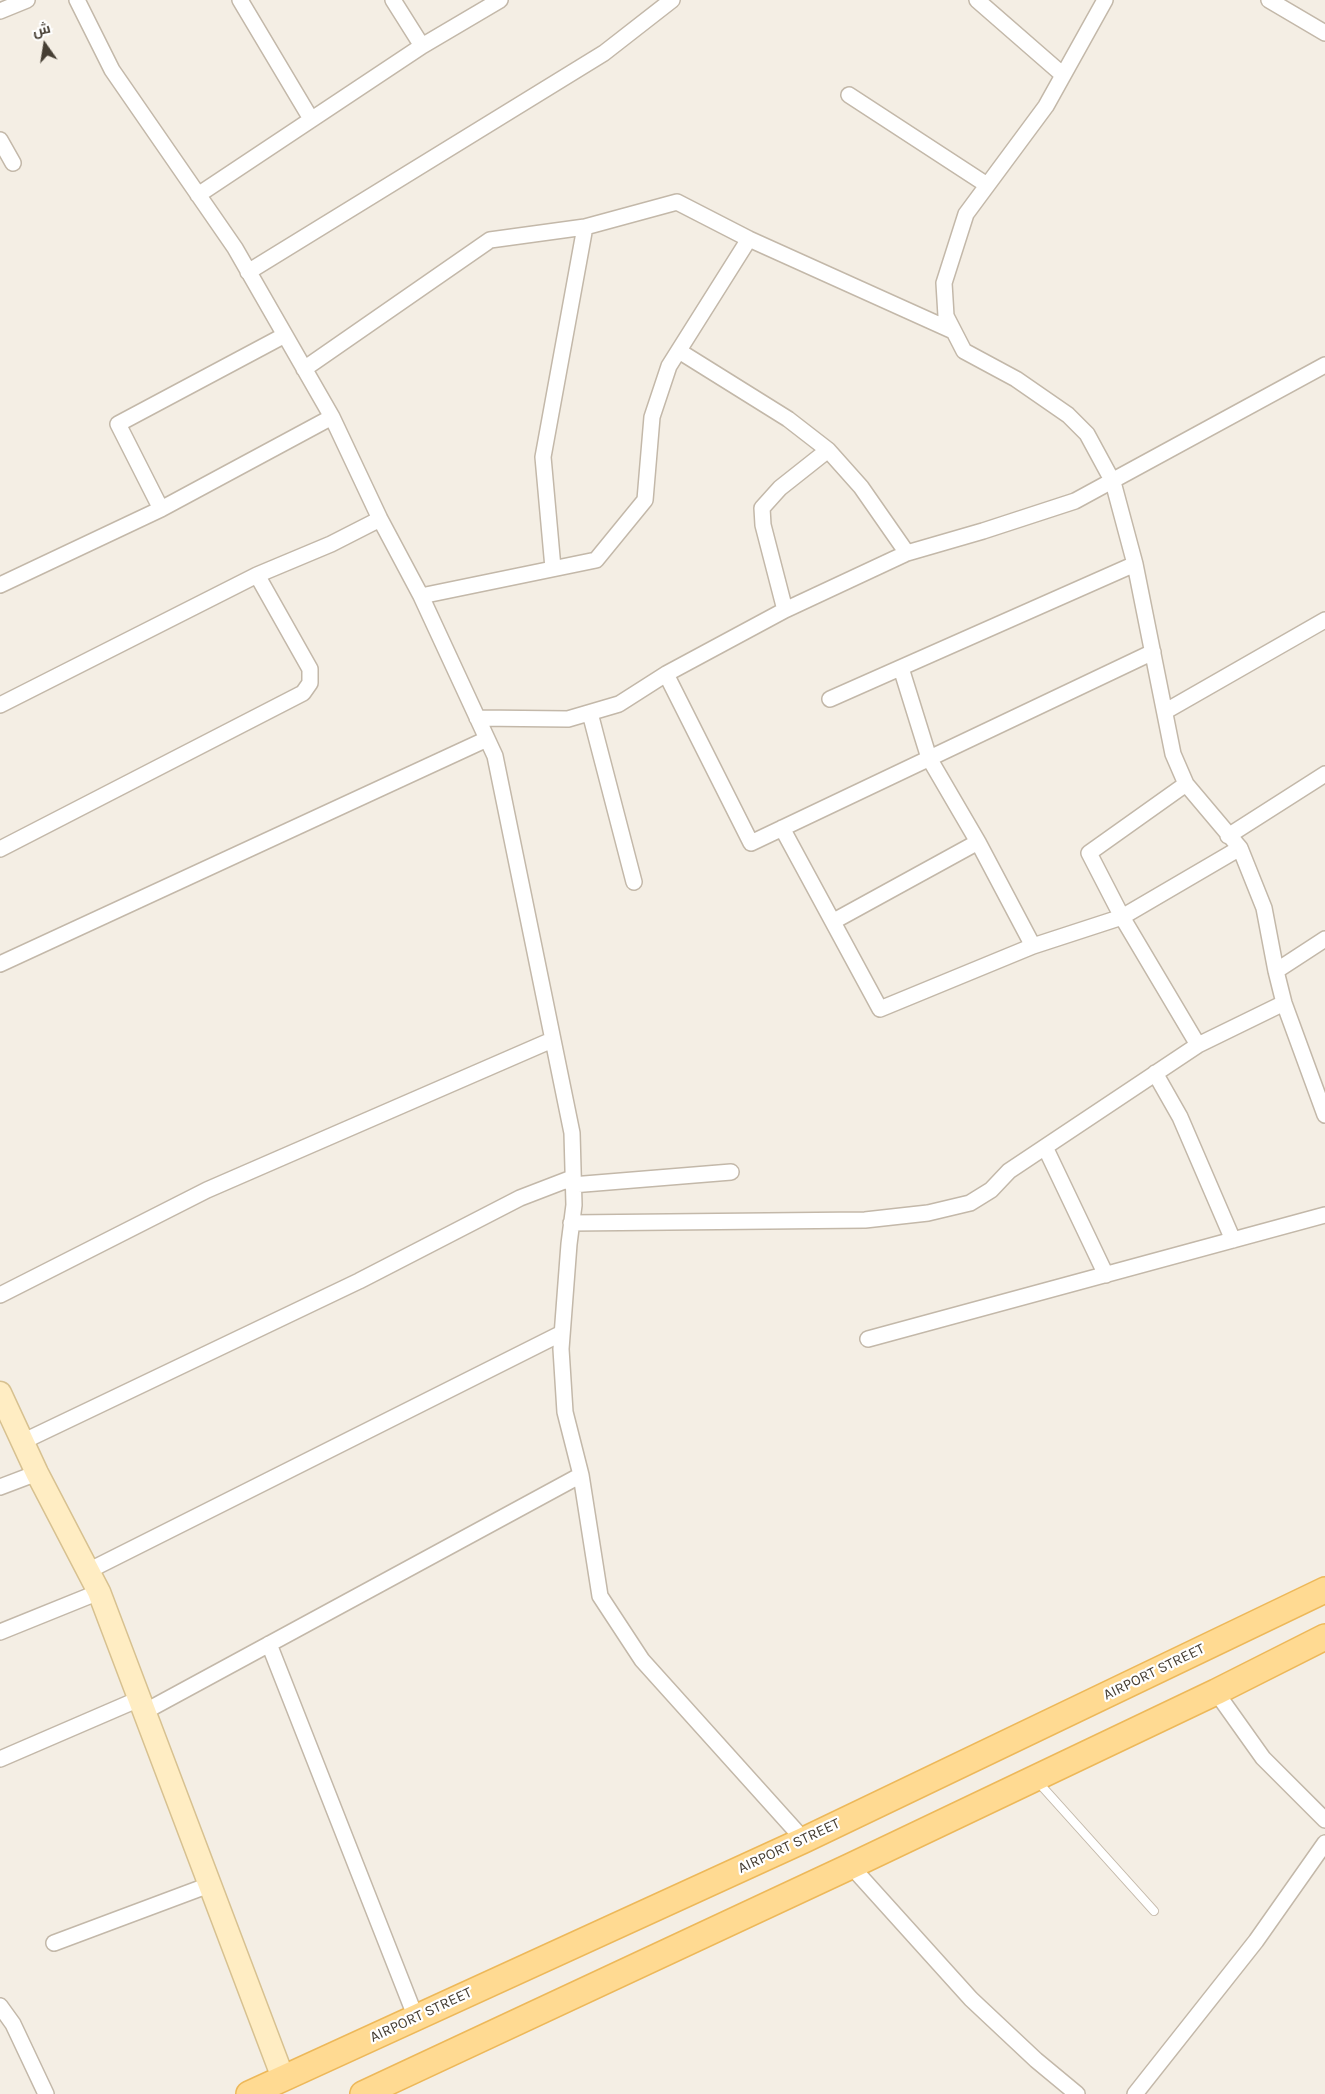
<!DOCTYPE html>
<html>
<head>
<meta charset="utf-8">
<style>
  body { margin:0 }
  #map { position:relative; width:1325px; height:2094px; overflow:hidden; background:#f4eee4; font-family:Karla,Cairo,sans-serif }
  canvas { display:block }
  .north { position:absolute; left:20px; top:20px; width:50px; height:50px; -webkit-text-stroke:4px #fff; paint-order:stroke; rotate:347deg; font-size:14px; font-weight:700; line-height:20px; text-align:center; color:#463e33 }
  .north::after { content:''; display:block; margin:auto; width:18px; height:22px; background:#463e33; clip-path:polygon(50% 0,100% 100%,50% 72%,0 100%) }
</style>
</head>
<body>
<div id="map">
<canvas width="1325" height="2094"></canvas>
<div class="north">ش</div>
</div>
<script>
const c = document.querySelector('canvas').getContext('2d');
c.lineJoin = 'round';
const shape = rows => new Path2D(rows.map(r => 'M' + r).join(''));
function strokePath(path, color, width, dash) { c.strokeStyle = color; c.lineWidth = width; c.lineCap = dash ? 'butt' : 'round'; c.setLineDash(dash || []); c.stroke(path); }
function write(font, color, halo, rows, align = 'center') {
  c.font = font + ' Karla,sans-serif'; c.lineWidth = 4.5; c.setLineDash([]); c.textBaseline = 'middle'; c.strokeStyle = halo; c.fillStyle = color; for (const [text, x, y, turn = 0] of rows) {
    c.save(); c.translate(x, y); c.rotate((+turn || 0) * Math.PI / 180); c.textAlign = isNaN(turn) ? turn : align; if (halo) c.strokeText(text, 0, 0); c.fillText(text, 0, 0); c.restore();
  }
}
const lane = shape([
  [1038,1782,1154,1911]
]);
const street = shape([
  [77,0,112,70,235,248,332,417,380,519,421,596,495,756,572,1133,574,1205,569,1244,561,1349,565,1412,581,1475,600,1596,642,1660,804,1840],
  [240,0,311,119],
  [393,0,422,46],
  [977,0,1063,75],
  [1105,0,1046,106,966,214,944,283,946,316,964,351,1016,379,1068,415,1087,434,1113,482,1135,564,1173,754,1186,784,1240,848,1264,908,1276,971,1284,1003,1325,1115],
  [1269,0,1325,33],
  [0,11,27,0],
  [849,95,987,185],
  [0,140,13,163],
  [198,195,422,46,500,0],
  [248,272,604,53,672,0],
  [679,351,788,419,828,450,861,487,907,553],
  [304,369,490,240,585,227],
  [161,509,118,424,285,335],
  [553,568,543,457,585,227,677,202,749,239,953,331],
  [0,585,161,509,332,417],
  [421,596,596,560,645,500,652,417,669,366,749,239],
  [785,610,763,525,762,508,780,488,828,450],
  [901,668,929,758,978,842,1033,946],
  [666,674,751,843,1153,652],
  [830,699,1135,564],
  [0,705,257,575,331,544,380,519],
  [1166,711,1325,620],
  [590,713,634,882],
  [477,718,568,719,619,704,666,674,785,610,907,553,983,531,1075,501,1325,365],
  [1186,784,1089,853,1122,917,1198,1045],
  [782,828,880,1009,1033,946,1122,917,1240,848],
  [1228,836,1325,774],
  [0,849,303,693,310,683,310,669,257,575],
  [834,921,978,842],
  [0,964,487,739],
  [1276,971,1325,939],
  [1155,1073,1180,1117,1233,1240],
  [1045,1147,1106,1275],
  [572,1185,731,1172],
  [571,1223,865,1220,928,1213,970,1203,991,1190,1009,1171,1198,1045,1284,1003],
  [0,1295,207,1190,552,1040],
  [868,1339,1325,1215],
  [22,1442,359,1281,520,1198,572,1178],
  [0,1487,37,1473],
  [88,1571,562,1333],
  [0,1632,99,1592],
  [269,1644,416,2018],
  [1216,1692,1263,1758,1325,1820],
  [144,1712,581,1475],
  [0,1759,139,1699],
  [851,1866,971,1999,1036,2060,1077,2094],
  [54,1943,209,1885],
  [0,2006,13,2024,46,2094],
  [1135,2094,1256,1941,1325,1843]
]);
const secondary = shape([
  [0,1393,37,1473,99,1592,283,2078]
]);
const primary = shape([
  [249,2094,804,1840,1325,1590],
  [363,2094,851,1866,1216,1692,1325,1637]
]);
strokePath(lane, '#c3b8a9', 10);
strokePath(street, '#c3b8a9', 18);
strokePath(secondary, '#d7c190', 25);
strokePath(primary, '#edb859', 28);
strokePath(lane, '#fff', 8);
strokePath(street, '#fff', 15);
strokePath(secondary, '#ffedc3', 22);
strokePath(primary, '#ffda92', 25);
write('15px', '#463e33', '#fff', [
  ["AIRPORT STREET",1154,1672,-26],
  ["AIRPORT STREET",789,1846,-25],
  ["AIRPORT STREET",421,2015,-25]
]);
</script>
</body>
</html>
